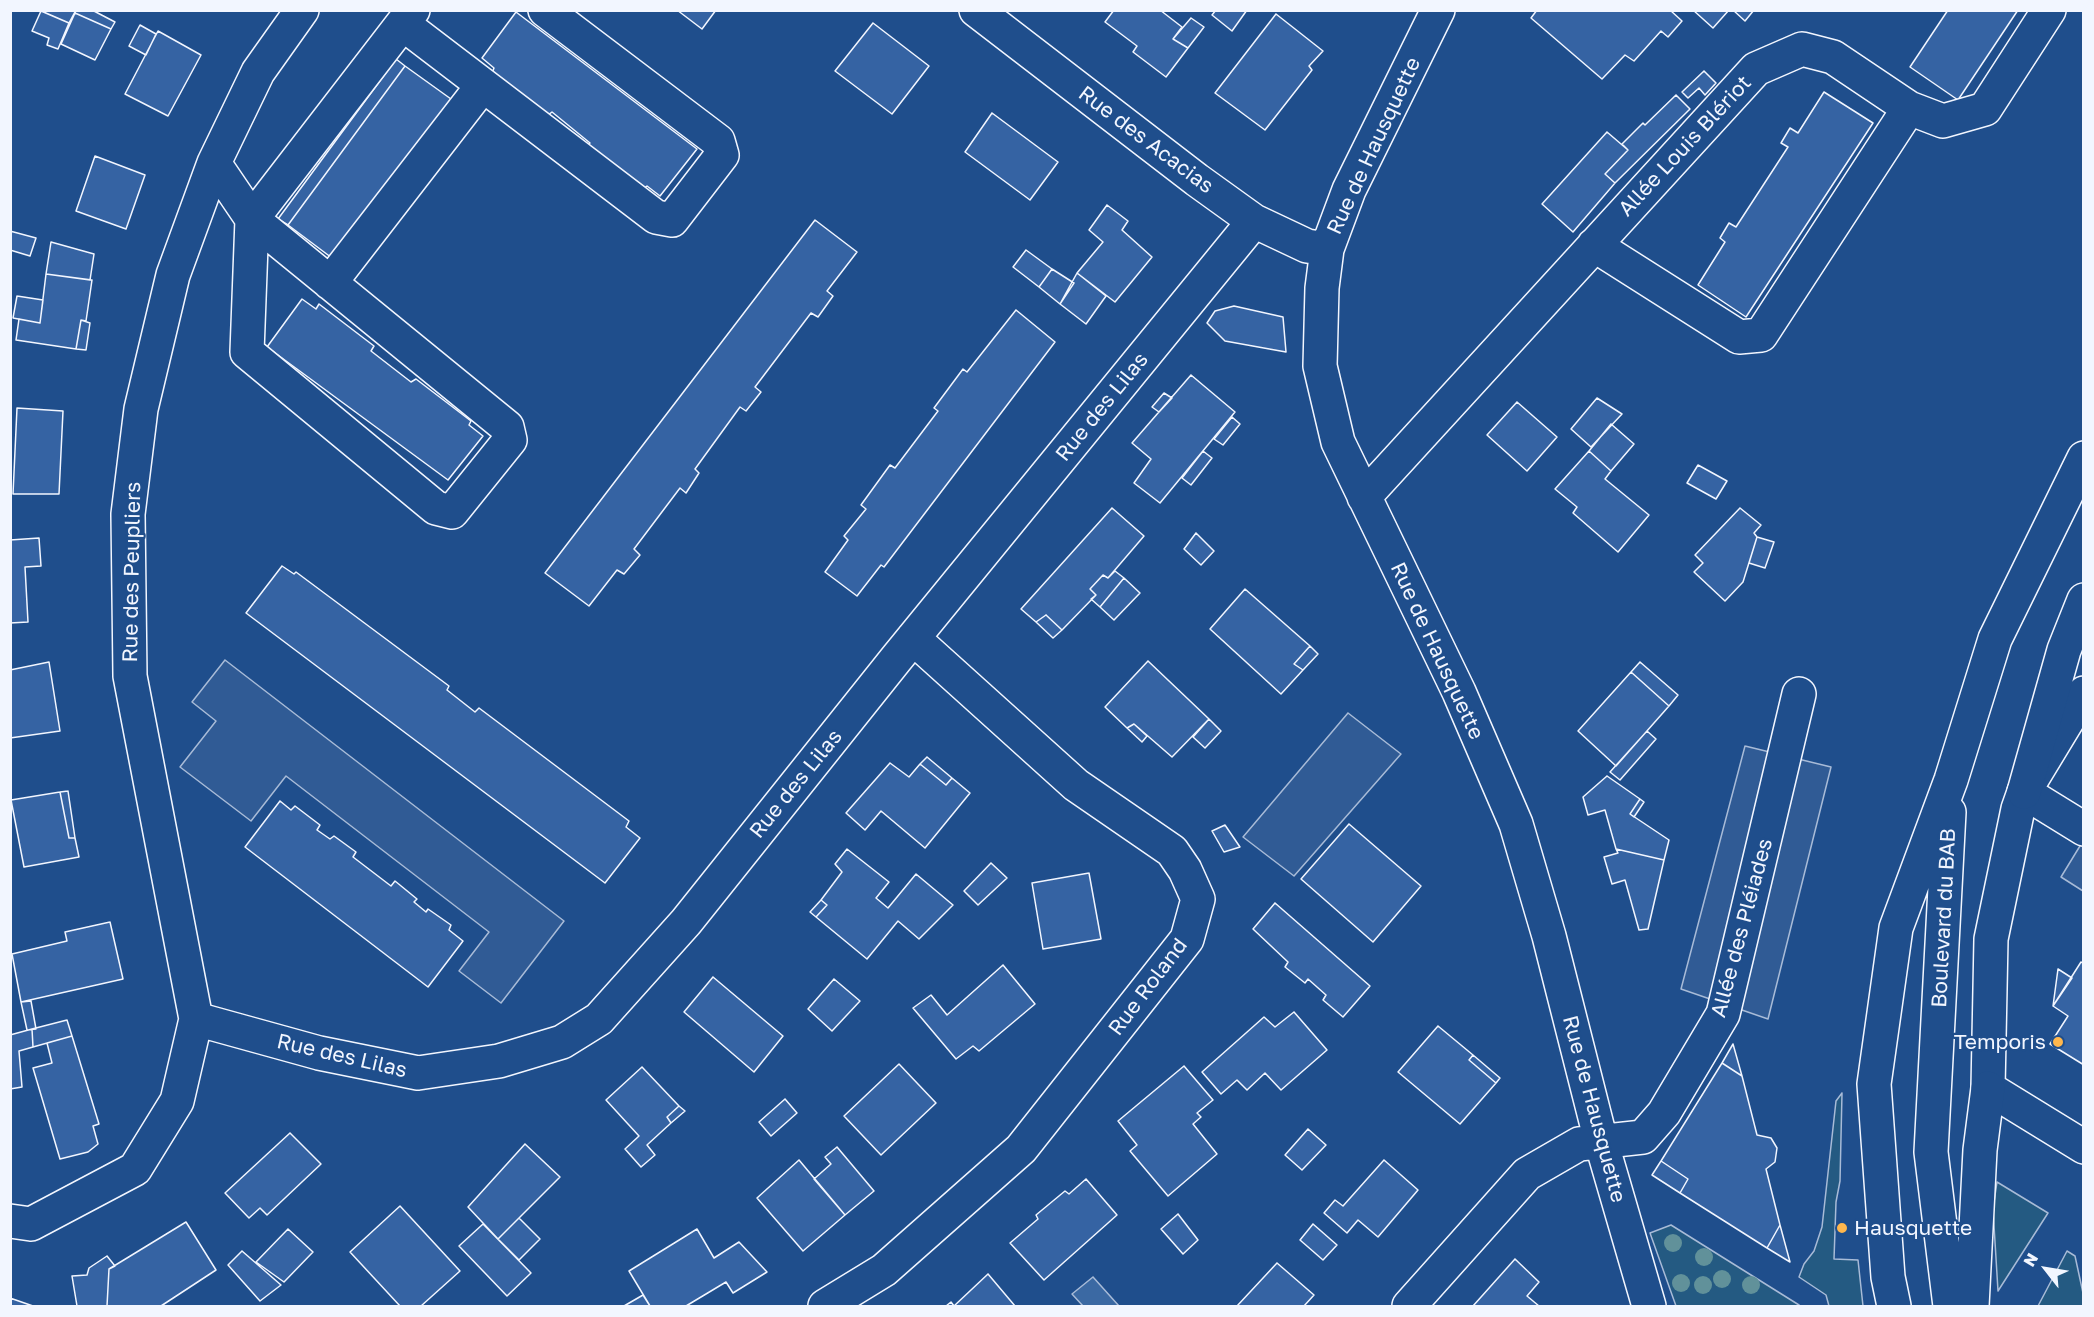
<!DOCTYPE html>
<html>
<head>
<meta charset="utf-8">
<style>
  body { margin:0 }
  #map { position:relative; width:2094px; height:1317px; overflow:hidden; background:#1f4e8c; font-family:"Golos Text",sans-serif }
  canvas { display:block }
  .frame { position:absolute; inset:0; border:12px solid #f2f6ff; pointer-events:none }
  .north { position:absolute; left:2016px; top:1239px; width:60px; height:60px; -webkit-text-stroke:4px #1f4e8c; paint-order:stroke; rotate:301deg; font-size:16px; font-weight:700; line-height:24px; text-align:center; color:#f2f6ff }
  .north::after { content:''; display:block; margin:auto; width:21px; height:27px; background:#f2f6ff; clip-path:polygon(50% 0,100% 100%,50% 72%,0 100%) }
</style>
</head>
<body>
<div id="map">
<canvas width="2094" height="1317"></canvas>
<div class="frame"></div>
<div class="north">N</div>
</div>
<script>
const c = document.querySelector('canvas').getContext('2d');
c.lineJoin = 'round';
function fill(path, color) { c.fillStyle = color; c.fill(path, 'evenodd'); }
const shape = rows => new Path2D(rows.map(r => 'M' + r).join(''));
function strokePath(path, color, width, dash) { c.strokeStyle = color; c.lineWidth = width; c.lineCap = dash ? 'butt' : 'round'; c.setLineDash(dash || []); c.stroke(path); }
function write(font, color, halo, rows, align = 'center') {
  c.font = font + ' "Golos Text",sans-serif'; c.lineWidth = 4.5; c.setLineDash([]); c.textBaseline = 'middle'; c.strokeStyle = halo; c.fillStyle = color; for (const [text, x, y, turn = 0] of rows) {
    c.save(); c.translate(x, y); c.rotate((+turn || 0) * Math.PI / 180); c.textAlign = isNaN(turn) ? turn : align; if (halo) c.strokeText(text, 0, 0); c.fillText(text, 0, 0); c.restore();
  }
}
const green = shape([
  [1842,1093,1840,1181,1836,1202,1834,1259,1858,1260,1863,1306,1829,1306,1826,1295,1799,1277,1804,1264,1814,1251,1822,1227,1836,1101,1842,1093],
  [1997,1182,2048,1213,1998,1291,1993,1209,1997,1182],
  [1671,1225,1799,1305,1800,1306,1676,1306,1650,1233,1671,1225],
  [2067,1251,2075,1256,2083,1293,2083,1306,2038,1306,2067,1251]
]);
fill(green, '#245a82');
strokePath(green, '#a8bbd7', 1.5);
const parking = shape([
  [225,660,564,921,501,1003,459,971,489,932,286,776,251,821,180,767,216,721,192,702,225,660],
  [1348,713,1401,754,1294,876,1243,837,1348,713],
  [1745,746,1831,767,1768,1019,1681,989,1745,746],
  [2083,841,2083,891,2061,877,2083,841]
]);
fill(parking, '#305b95');
strokePath(parking, '#a8bbd7', 1.5);
const water = shape([
  [1093,1277,1119,1306,1083,1306,1072,1294,1093,1277]
]);
fill(water, '#3b69a3');
strokePath(water, '#a8bbd7', 1.5);
const building = shape([
  [39,10,76,10,69,23,39,10],
  [76,10,92,10,115,22,111,29,75,13,76,10],
  [677,10,716,10,702,29,677,10],
  [1114,10,1160,10,1182,27,1173,39,1188,48,1166,77,1133,52,1137,46,1105,22,1114,10],
  [1216,10,1247,10,1232,31,1212,15,1216,10],
  [1537,10,1670,10,1682,21,1668,37,1661,31,1634,61,1625,55,1602,79,1531,18,1537,10],
  [1693,10,1729,10,1713,28,1693,10],
  [1733,10,1754,10,1745,21,1733,10],
  [1948,10,2018,10,1958,100,1910,67,1948,10],
  [41,11,69,23,58,49,47,45,49,38,32,31,41,11],
  [516,12,697,149,660,196,647,186,643,189,587,146,590,143,552,112,547,116,492,73,494,68,482,58,516,12],
  [75,13,111,29,95,60,61,44,75,13],
  [1276,14,1323,51,1309,66,1312,70,1265,130,1215,93,1276,14],
  [1191,18,1204,27,1188,48,1173,39,1191,18],
  [873,23,929,66,892,114,835,71,873,23],
  [140,25,156,34,146,55,129,46,140,25],
  [158,31,201,55,168,116,125,94,158,31],
  [396,59,405,66,288,225,278,219,396,59],
  [405,66,451,99,332,258,288,225,405,66],
  [1704,71,1716,83,1705,95,1699,88,1688,98,1682,92,1704,71],
  [1824,92,1873,123,1746,317,1698,285,1725,242,1720,238,1729,223,1736,227,1788,147,1781,143,1790,128,1798,133,1824,92],
  [1676,95,1690,109,1615,183,1605,174,1628,150,1622,144,1643,123,1645,125,1676,95],
  [992,113,1058,162,1030,200,965,152,992,113],
  [1607,132,1628,150,1605,174,1615,183,1573,232,1542,204,1607,132],
  [95,156,145,175,126,229,76,211,95,156],
  [1107,205,1128,221,1122,230,1152,257,1115,302,1077,273,1103,242,1089,230,1107,205],
  [815,220,857,252,827,291,833,296,818,317,811,313,755,387,761,392,746,411,740,407,695,469,699,473,686,493,680,488,634,549,640,555,624,574,617,570,589,606,545,573,815,220],
  [10,231,36,238,30,256,10,250,10,231],
  [51,242,94,254,90,280,46,274,51,242],
  [1026,250,1052,269,1039,287,1013,267,1026,250],
  [1052,269,1074,283,1060,304,1039,287,1052,269],
  [1077,273,1106,296,1086,324,1060,304,1077,273],
  [46,274,92,280,86,321,81,320,76,349,16,340,19,319,40,323,46,274],
  [17,296,43,300,40,323,13,318,17,296],
  [302,299,316,309,319,304,374,346,371,351,411,382,416,379,471,421,469,425,483,436,448,480,267,347,302,299],
  [1234,306,1283,317,1286,352,1225,341,1207,323,1215,311,1234,306],
  [1016,310,1055,342,884,567,881,565,857,596,825,572,848,540,844,536,866,509,861,505,890,465,895,468,938,411,934,408,963,369,967,372,1016,310],
  [81,320,90,323,86,350,76,349,81,320],
  [1191,375,1235,412,1160,503,1134,483,1151,459,1132,443,1191,375],
  [1164,393,1172,398,1159,412,1152,407,1164,393],
  [1597,398,1622,414,1591,447,1571,429,1597,398],
  [1517,402,1557,437,1527,471,1487,435,1517,402],
  [17,408,63,411,59,494,13,494,17,408],
  [1232,417,1240,424,1223,445,1214,439,1232,417],
  [1611,424,1634,444,1611,471,1589,451,1611,424],
  [1203,451,1212,458,1191,485,1182,478,1203,451],
  [1589,451,1611,471,1605,479,1649,515,1618,552,1573,513,1577,507,1555,489,1589,451],
  [1698,465,1727,481,1716,499,1687,483,1698,465],
  [1112,508,1144,536,1108,578,1103,575,1090,589,1096,595,1062,630,1046,615,1036,622,1021,609,1112,508],
  [1740,508,1761,525,1754,533,1757,537,1743,582,1725,601,1694,572,1703,563,1695,555,1740,508],
  [1196,533,1214,551,1201,565,1184,549,1196,533],
  [1757,537,1774,542,1765,568,1749,563,1757,537],
  [39,538,41,566,25,567,28,622,10,623,10,540,39,538],
  [282,566,294,574,296,572,449,686,447,690,475,712,479,708,629,821,626,827,640,838,605,883,246,613,282,566],
  [1115,571,1124,578,1100,607,1091,599,1096,595,1090,589,1103,575,1108,578,1115,571],
  [1124,578,1140,593,1114,620,1100,607,1124,578],
  [1245,589,1310,646,1294,664,1303,670,1281,694,1210,629,1245,589],
  [1046,615,1062,630,1053,638,1036,622,1046,615],
  [1310,646,1318,654,1303,670,1294,664,1310,646],
  [1148,661,1209,719,1172,757,1134,724,1127,728,1105,707,1148,661],
  [49,662,60,731,10,738,10,670,49,662],
  [1640,662,1678,695,1669,706,1631,672,1640,662],
  [1631,672,1669,706,1616,766,1578,731,1631,672],
  [1209,719,1221,731,1205,748,1193,737,1209,719],
  [1134,724,1147,736,1142,742,1127,728,1134,724],
  [1647,731,1656,739,1620,780,1610,772,1647,731],
  [927,757,952,778,946,785,920,764,927,757],
  [890,763,909,777,920,764,946,785,952,778,970,793,925,848,881,811,865,830,846,813,890,763],
  [1607,776,1640,799,1630,814,1669,840,1664,860,1616,849,1605,810,1588,815,1583,797,1607,776],
  [68,791,75,838,69,838,60,792,68,791],
  [60,792,69,838,75,838,79,857,24,867,11,800,60,792],
  [1640,799,1644,802,1634,817,1630,814,1640,799],
  [280,801,291,810,295,806,320,825,317,830,330,839,334,836,356,852,353,857,391,886,395,881,417,899,414,902,426,912,428,909,451,925,449,930,463,941,428,987,245,847,280,801],
  [1349,824,1421,886,1373,942,1301,879,1349,824],
  [1225,825,1240,847,1224,852,1212,831,1225,825],
  [847,849,889,882,876,898,888,908,916,874,953,905,919,939,898,921,867,959,816,917,827,905,821,900,842,872,835,864,847,849],
  [1616,849,1664,860,1648,929,1639,930,1625,880,1612,884,1604,857,1618,853,1616,849],
  [991,863,1007,878,978,905,964,891,991,863],
  [1089,873,1101,939,1043,949,1032,883,1089,873],
  [821,900,827,905,816,917,810,912,821,900],
  [1275,903,1370,986,1343,1017,1323,1000,1326,995,1308,979,1305,983,1285,967,1288,962,1253,929,1275,903],
  [110,922,123,979,21,1002,12,954,67,941,65,932,110,922],
  [2081,962,2084,964,2084,1065,2050,1044,2068,1016,2053,1006,2081,962],
  [1003,965,1035,1004,979,1051,973,1046,956,1059,913,1008,931,995,947,1015,1003,965],
  [2058,969,2072,978,2053,1006,2058,969],
  [713,977,783,1036,754,1072,684,1012,713,977],
  [834,979,860,1001,832,1031,808,1009,834,979],
  [31,1001,36,1029,27,1030,21,1002,31,1001],
  [1294,1012,1327,1050,1281,1090,1265,1073,1247,1090,1237,1080,1221,1094,1202,1072,1264,1017,1275,1027,1294,1012],
  [67,1020,72,1036,33,1047,32,1029,67,1020],
  [1438,1026,1473,1055,1469,1060,1496,1083,1460,1124,1398,1072,1438,1026],
  [32,1029,33,1047,19,1051,22,1087,10,1089,10,1035,32,1029],
  [72,1036,99,1124,93,1126,98,1144,88,1152,60,1159,33,1068,52,1063,47,1043,72,1036],
  [1733,1044,1742,1076,1722,1063,1733,1044],
  [1473,1055,1500,1078,1496,1083,1469,1060,1473,1055],
  [1722,1063,1742,1076,1757,1135,1771,1138,1777,1148,1775,1162,1766,1169,1780,1225,1767,1248,1680,1193,1688,1179,1661,1161,1722,1063],
  [899,1064,936,1103,881,1155,844,1116,899,1064],
  [1184,1066,1213,1100,1197,1113,1201,1117,1193,1124,1217,1154,1168,1196,1130,1151,1137,1145,1118,1121,1184,1066],
  [642,1067,679,1106,667,1117,671,1123,647,1145,655,1155,641,1167,625,1149,639,1136,606,1100,642,1067],
  [785,1099,797,1113,771,1136,759,1122,785,1099],
  [679,1106,685,1111,671,1123,667,1117,679,1106],
  [1308,1129,1326,1145,1302,1170,1285,1155,1308,1129],
  [290,1133,321,1164,267,1215,260,1208,249,1218,225,1193,290,1133],
  [525,1144,560,1177,498,1239,468,1207,525,1144],
  [837,1147,874,1191,845,1215,814,1179,831,1164,825,1157,837,1147],
  [799,1160,845,1215,803,1251,757,1198,799,1160],
  [1384,1160,1418,1190,1378,1237,1358,1220,1347,1233,1324,1213,1335,1200,1343,1206,1384,1160],
  [1661,1161,1688,1179,1680,1193,1652,1175,1661,1161],
  [1086,1179,1117,1215,1044,1280,1010,1243,1038,1219,1036,1215,1065,1191,1069,1194,1086,1179],
  [400,1206,460,1271,421,1306,400,1306,350,1252,400,1206],
  [1178,1214,1198,1240,1183,1254,1161,1229,1178,1214],
  [519,1218,540,1239,519,1260,498,1239,519,1218],
  [186,1222,216,1270,161,1306,107,1306,109,1269,186,1222],
  [483,1224,531,1273,507,1296,459,1246,483,1224],
  [1313,1224,1337,1245,1323,1260,1300,1240,1313,1224],
  [1780,1225,1790,1262,1767,1248,1780,1225],
  [288,1229,313,1252,284,1282,256,1262,288,1229],
  [697,1229,714,1258,739,1242,767,1272,733,1293,726,1282,686,1306,650,1306,629,1271,697,1229],
  [242,1251,281,1285,260,1301,228,1265,242,1251],
  [107,1256,115,1266,109,1269,107,1306,77,1306,72,1276,87,1275,89,1268,107,1256],
  [1515,1259,1539,1282,1527,1296,1539,1306,1473,1306,1515,1259],
  [1277,1263,1314,1295,1304,1306,1237,1306,1277,1263],
  [988,1274,1015,1306,946,1306,951,1302,954,1306,988,1274],
  [643,1295,650,1306,624,1306,643,1295],
  [10,1298,33,1306,10,1306,10,1298]
]);
fill(building, '#3563a3');
strokePath(building, '#f2f6ff', 1.5);
const minor = shape([
  [976,10,1197,180,1254,221,1307,246,1327,249],
  [1438,10,1349,190,1327,249,1322,288,1320,366,1338,442,1459,692,1516,824,1549,936,1601,1141,1649,1306],
  [403,24,656,217,672,220,722,155,718,141,545,10],
  [214,163,252,219,507,427,510,440,452,512,436,508,247,352,252,219,413,10],
  [1594,245,1739,337,1761,335,1909,108],
  [330,283,483,85],
  [1364,497,1756,69,1802,49,1833,57,1909,108,1943,121,1985,109,2049,10],
  [2084,693,2024,792,2018,809,1991,939,1988,1088,2084,1147],
  [2024,792,2084,829],
  [196,1019,319,1053,418,1073,499,1061,562,1042,599,1019,686,922,896,659,1254,221],
  [10,1221,31,1224,135,1169,177,1101,196,1019,130,676,128,514,141,409,173,275,214,163,258,72,302,10],
  [825,1306,884,1270,1021,1149,1187,939,1198,899,1185,870,1172,851,1076,785,913,638],
  [1409,1306,1527,1174,1579,1144,1643,1137,1664,1113,1723,1014,1799,694]
]);
const major = shape([
  [2024,792,2064,650,2084,600],
  [1949,812,1931,1152,1950,1306],
  [1894,1306,1888,1277,1874,1084,1896,928,1951,780,1995,639,2084,458],
  [1972,1306,1980,1150,1988,1088]
]);
strokePath(minor, '#f2f6ff', 36);
strokePath(major, '#f2f6ff', 36);
strokePath(minor, '#1f4e8c', 33);
strokePath(major, '#1f4e8c', 33);
c.fillStyle = '#61919a';
for (const [x, y] of [
  [1673,1243],
  [1704,1257],
  [1722,1279],
  [1681,1283],
  [1703,1285],
  [1751,1285]
]) { c.beginPath(); c.arc(x, y, 9, 0, 2 * Math.PI); c.fill(); }
for (const [x, y, r, color] of [
  [2058,1042,6,"#ffb74d"],
  [1842,1228,6,"#ffb74d"]
]) { const dot = new Path2D(); dot.arc(x, y, r, 0, 2 * Math.PI); c.fillStyle = color; c.fill(dot); strokePath(dot, '#1f4e8c', 2); }
write('21px', '#f2f6ff', '#1f4e8c', [
  ["Rue des Acacias",1146,140,37],
  ["Rue de Hausquette",1374,146,-65],
  ["Allée Louis Blériot",1685,146,-47],
  ["Rue des Lilas",1102,407,-51],
  ["Rue des Peupliers",132,572,-89],
  ["Rue de Hausquette",1437,651,65],
  ["Rue des Lilas",796,784,-51],
  ["Boulevard du BAB",1944,918,-87],
  ["Allée des Pléiades",1742,928,-75],
  ["Rue Roland",1148,987,-53],
  ["Rue des Lilas",342,1056,13],
  ["Rue de Hausquette",1594,1109,75]
]);
write('21px', '#f2f6ff', '#1f4e8c', [
  ["Temporis",2046,1042],
  ["Hausquette",1854,1228,"left"]
], 'right');
</script>
</body>
</html>
